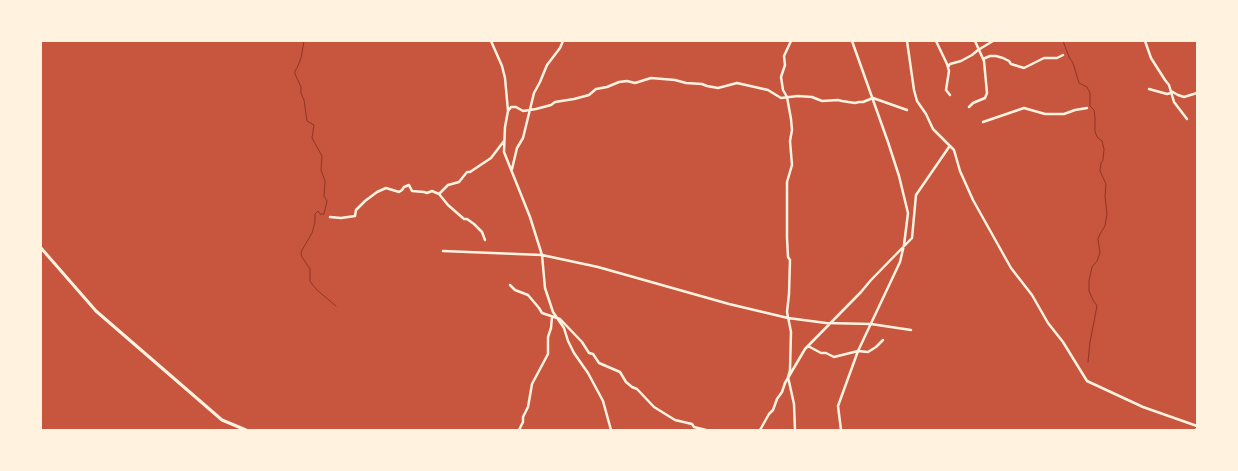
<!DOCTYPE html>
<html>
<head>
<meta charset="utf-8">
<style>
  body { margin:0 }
  #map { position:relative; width:1238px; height:471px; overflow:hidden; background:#c8553d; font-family:Figtree,sans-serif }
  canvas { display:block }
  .frame { position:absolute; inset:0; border:42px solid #fff3e0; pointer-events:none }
</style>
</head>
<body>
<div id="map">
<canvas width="1238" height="471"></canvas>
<div class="frame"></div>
</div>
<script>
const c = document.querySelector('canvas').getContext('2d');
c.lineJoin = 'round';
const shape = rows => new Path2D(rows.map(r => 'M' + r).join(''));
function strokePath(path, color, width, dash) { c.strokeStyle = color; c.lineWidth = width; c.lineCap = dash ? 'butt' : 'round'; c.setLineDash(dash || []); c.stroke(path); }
strokePath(shape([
  [304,41,301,58,297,68,295,71,295,74,301,87,301,93,304,100,307,121,314,125,312,138,322,156,321,170,325,181,324,196,327,201,324,214,320,214,318,211,315,214,315,222,312,233,302,250,301,254,302,257,310,269,310,281,312,284,317,290,336,306],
  [1063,41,1069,57,1073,63,1079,83,1087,87,1090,93,1090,106,1094,110,1095,117,1095,131,1097,137,1102,141,1104,149,1103,160,1101,163,1100,171,1106,184,1105,196,1107,214,1105,226,1100,234,1098,239,1100,253,1097,261,1092,267,1089,281,1089,291,1093,300,1097,306,1090,342,1088,362]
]), '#8f3625', 1);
strokePath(shape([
  [491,41,502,66,505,78,508,111,505,127,504,152,530,217,542,255,545,288,553,312,564,328,568,341,574,353,588,373,603,401,611,430],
  [791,41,784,56,785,65,781,77,783,90,787,97,791,119,792,130,790,141,792,165,787,182,787,238,788,257,790,260,789,294,787,312,791,332,790,370,788,377,794,404,795,430],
  [907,41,914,90,917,101,926,114,933,129,954,150,960,171,973,200,1011,268,1032,295,1048,323,1063,342,1087,381,1143,407,1197,426],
  [936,41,947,64,949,71,946,90,950,95],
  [1145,41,1151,58,1165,80,1169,85,1174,102,1187,119],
  [983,59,990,56,996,56,1003,58,1009,61,1011,64,1024,68,1044,58,1057,58,1063,55],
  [948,67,950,64,961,61,972,55,978,50,993,41],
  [1149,89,1167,94,1171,93],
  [1171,91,1178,95,1184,97,1197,93],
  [969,107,973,103,985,98,987,93,984,61,975,41],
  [508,111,511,107,516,107,523,111,536,109,551,105,555,102,574,99,589,95,596,89,607,87,619,82,627,81,635,83,651,78,675,80,686,83,702,84,707,86,718,88,737,83,768,90,781,98,798,96,812,97,822,101,838,100,842,101,855,103,859,102,863,102,873,98,907,110],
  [983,122,1024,108,1045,114,1064,114,1075,110,1087,108],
  [512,169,517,148,523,138,534,93,540,82,547,65,560,48,563,41],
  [439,194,448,205,464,219,467,219,474,224,482,232,485,240],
  [330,217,341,218,355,216,356,210,365,201,377,192,386,188,399,192,402,190,404,187,409,185,412,191,424,192,427,193,432,191,439,194,448,185,459,182,467,172,470,172,491,158,504,141],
  [443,251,542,255,598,267,729,304,788,318,826,323,871,324,911,330],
  [510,285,515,290,528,295,539,308,542,313,560,319,582,342,589,353,593,354,599,363,620,372,626,382,632,387,637,389,654,407,675,420,692,424,694,427,706,430],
  [808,346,821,353,826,353,834,357,858,351,868,352,876,347,883,340],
  [519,430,523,422,523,417,528,407,532,384,548,354,548,337,551,328,552,317],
  [760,430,769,414,773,410,777,399,782,392,785,383,805,349,861,292,871,280,912,238,916,195,949,147],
  [841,430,838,406,858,351,900,262,904,245,908,213,899,176,888,142,852,41]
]), '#fff3e0', 2.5);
strokePath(shape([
  [41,248,96,311,222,420,246,430],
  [1196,430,1197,429]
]), '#fff3e0', 3);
</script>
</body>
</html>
